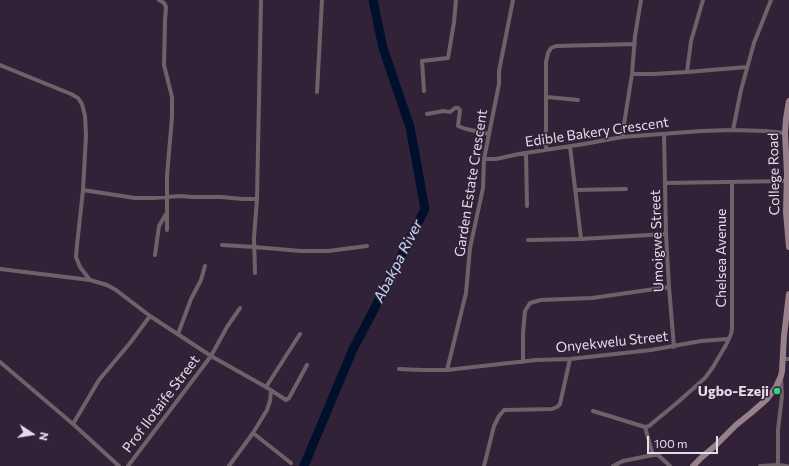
<!DOCTYPE html>
<html>
<head>
<meta charset="utf-8">
<style>
  body { margin:0 }
  #map { position:relative; width:789px; height:466px; overflow:hidden; background:#322238; font-family:Commissioner,sans-serif }
  canvas { display:block }
  .north { position:absolute; left:12px; top:414px; width:40px; height:40px; -webkit-text-stroke:3px #322238; paint-order:stroke; rotate:102deg; font-size:11px; font-weight:700; line-height:16px; text-align:center; color:#e6dbea }
  .north::after { content:''; display:block; margin:auto; width:14px; height:18px; background:#e6dbea; clip-path:polygon(50% 0,100% 100%,50% 72%,0 100%) }
  .scale { position:absolute; left:647px; top:436px; width:71px; height:18px; box-sizing:border-box; border:2px solid #e6dbea; border-top:0; padding-left:5px; font-size:12px; line-height:14px; white-space:nowrap; color:#e6dbea; -webkit-text-stroke:3px #322238; paint-order:stroke }
</style>
</head>
<body>
<div id="map">
<canvas width="789" height="466"></canvas>
<div class="north">N</div>
<div class="scale">100 m</div>
</div>
<script>
const c = document.querySelector('canvas').getContext('2d');
c.lineJoin = 'round';
const shape = rows => new Path2D(rows.map(r => 'M' + r).join(''));
function strokePath(path, color, width, dash) { c.strokeStyle = color; c.lineWidth = width; c.lineCap = dash ? 'butt' : 'round'; c.setLineDash(dash || []); c.stroke(path); }
function write(font, color, halo, rows, align = 'center') {
  c.font = font + ' Commissioner,sans-serif'; c.lineWidth = 3; c.setLineDash([]); c.textBaseline = 'middle'; c.strokeStyle = halo; c.fillStyle = color; for (const [text, x, y, turn = 0] of rows) {
    c.save(); c.translate(x, y); c.rotate((+turn || 0) * Math.PI / 180); c.textAlign = isNaN(turn) ? turn : align; if (halo) c.strokeText(text, 0, 0); c.fillText(text, 0, 0); c.restore();
  }
}
strokePath(shape([
  [304,466,353,349,367,323,425,209,410,127,383,48,373,0]
]), '#00102c', 9);
strokePath(shape([
  [159,0,164,3,166,7,165,20,164,65,172,97,172,117,167,176,167,230],
  [0,65,71,94,78,98,82,104,85,116,86,135,83,190,135,198,153,198,181,196,192,197,221,197,243,199,257,199,254,238,255,273],
  [687,72,691,41,703,0],
  [632,74,653,74,687,72,747,67],
  [424,91,422,61,448,58,454,22,456,0],
  [317,92,322,0],
  [547,97,578,100],
  [427,114,443,111,450,112,455,108,458,108,460,110,458,126,466,129,489,134],
  [733,130,741,90,754,43,771,0],
  [664,134,666,234,669,287,674,347],
  [622,137,632,74,635,36,641,0],
  [570,146,581,239],
  [546,149,546,62,548,53,551,48,556,46,635,44],
  [526,153,527,206],
  [484,159,496,159,519,154,584,144,622,137,701,131,733,130,765,131,785,133],
  [665,183,787,181],
  [83,190,77,245,76,257,80,267,90,280],
  [576,190,626,189],
  [257,199,261,0],
  [528,240,581,239,666,234],
  [222,245,254,247,301,251,328,251,367,246],
  [155,255,159,226,166,214],
  [0,269,90,280,107,285,116,290,150,316,211,356,266,387,286,400,289,398,307,365],
  [178,334,191,299,201,280,205,266],
  [783,359,789,359],
  [0,362,73,424,119,466],
  [523,362,523,333,525,311,530,303,541,300,592,298,669,287],
  [399,369,422,370,447,370,536,360,570,359,651,350,701,341,728,339],
  [447,370,466,293,470,248,483,188,484,159,499,84,499,71,513,0],
  [266,387,300,334],
  [593,411,645,427,649,426,678,402,705,378,713,367,726,345,731,334,732,329,732,182],
  [73,424,99,380,130,343,150,316],
  [645,427,653,455],
  [253,433,291,463],
  [778,465,778,430,782,396,781,377],
  [128,466,211,356,227,327,240,308],
  [229,466,253,433,267,410,270,401,271,390],
  [484,466,494,426,499,416,504,410,552,409,557,407,560,404,570,359],
  [613,466,623,461,653,455,658,455,670,466],
  [760,466,778,465,787,466]
]), '#706168', 4);
strokePath(shape([
  [789,101,786,119,785,133,787,173,786,212,789,247],
  [693,466,702,457,715,446,736,425,751,413,767,399,776,387,781,376,782,371,784,336,789,294]
]), '#98818b', 6);
for (const [x, y, r, color] of [
  [777,391,4,"#2cd884"]
]) { const dot = new Path2D(); dot.arc(x, y, r, 0, 2 * Math.PI); c.fillStyle = color; c.fill(dot); strokePath(dot, '#322238', 1.5); }
write('14px', '#e6dbea', '#322238', [
  ["Edible Bakery Crescent",597,132,-8],
  ["College Road",774,174,-91],
  ["Garden Estate Crescent",471,183,-81],
  ["Umoigwe Street",657,241,-92],
  ["Chelsea Avenue",721,258,-90],
  ["Onyekwelu Street",612,342,-6],
  ["Prof Ilotaife Street",161,404,-53]
]);
write('bold 14px', '#e6dbea', '#322238', [
  ["Ugbo-Ezeji",769,391]
], 'right');
write('italic 15px', '#c3daf5', '#322238', [
  ["Abakpa River",398,261,-63]
]);
</script>
</body>
</html>
